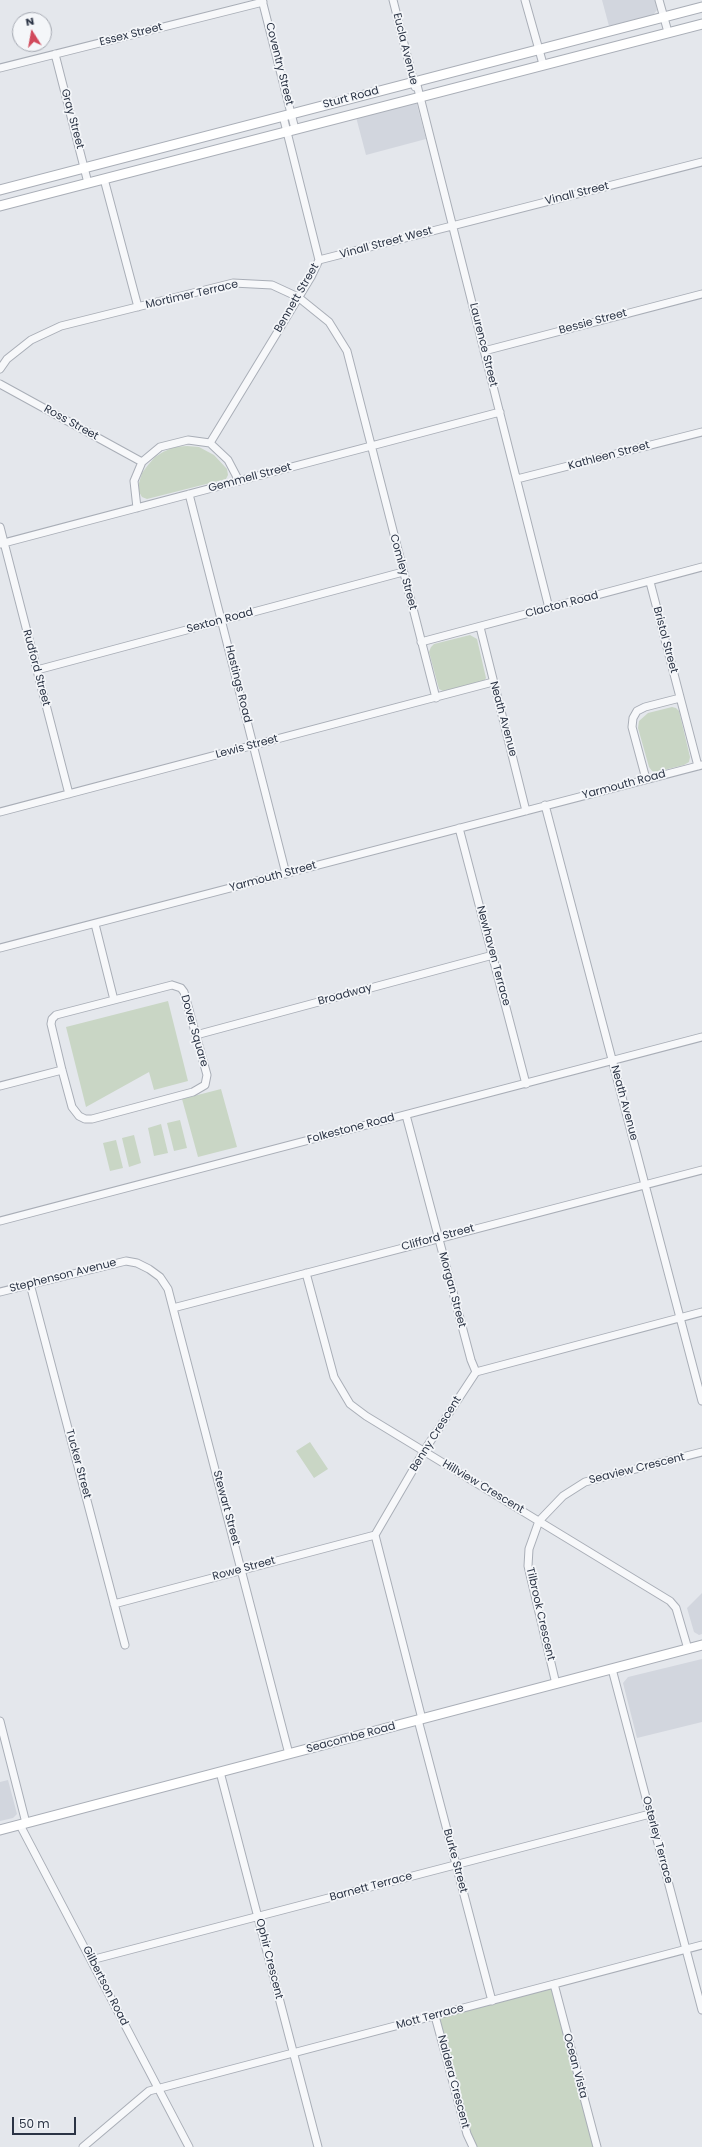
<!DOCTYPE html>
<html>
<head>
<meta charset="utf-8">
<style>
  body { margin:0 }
  #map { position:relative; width:702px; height:2147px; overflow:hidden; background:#e4e7ec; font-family:Poppins,sans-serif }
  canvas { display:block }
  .north { position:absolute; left:12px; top:12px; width:40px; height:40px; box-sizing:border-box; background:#f4f6f9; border:1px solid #a4a8b1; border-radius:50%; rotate:349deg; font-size:11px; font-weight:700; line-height:16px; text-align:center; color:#2b3445 }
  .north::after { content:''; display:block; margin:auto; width:14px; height:18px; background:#d1495b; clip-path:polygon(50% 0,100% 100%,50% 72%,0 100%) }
  .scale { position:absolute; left:12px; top:2117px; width:64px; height:18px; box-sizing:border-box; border:2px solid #2b3445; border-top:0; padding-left:5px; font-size:12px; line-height:14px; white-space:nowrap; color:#2b3445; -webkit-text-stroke:3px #f4f6f9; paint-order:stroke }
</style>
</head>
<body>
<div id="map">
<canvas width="702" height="2147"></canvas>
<div class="north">N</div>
<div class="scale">50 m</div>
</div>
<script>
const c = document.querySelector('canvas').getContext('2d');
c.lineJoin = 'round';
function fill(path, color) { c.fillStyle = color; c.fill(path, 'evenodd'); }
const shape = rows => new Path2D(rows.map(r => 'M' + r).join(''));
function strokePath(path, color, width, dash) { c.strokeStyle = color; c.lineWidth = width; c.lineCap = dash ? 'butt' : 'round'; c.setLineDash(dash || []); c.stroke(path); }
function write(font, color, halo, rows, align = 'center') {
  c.font = font + ' Poppins,sans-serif'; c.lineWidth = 3.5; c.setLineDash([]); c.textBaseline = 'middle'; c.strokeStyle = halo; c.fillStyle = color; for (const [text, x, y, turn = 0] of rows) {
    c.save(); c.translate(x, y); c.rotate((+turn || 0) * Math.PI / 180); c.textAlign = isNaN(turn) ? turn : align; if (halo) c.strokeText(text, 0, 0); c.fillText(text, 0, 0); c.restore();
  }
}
fill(shape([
  [602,0,655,0,657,10,653,15,609,26],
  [416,101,426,139,366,155,356,117],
  [702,1593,702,1634,699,1635,694,1632,687,1608],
  [702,1659,702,1722,637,1738,623,1683,628,1677],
  [8,1780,17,1814,13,1818,0,1821,0,1782]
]), '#d2d6de');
fill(shape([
  [187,446,199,447,214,455,227,469,228,475,226,479,147,499,142,497,139,492,139,483,142,473,148,465,155,457,163,452,174,447],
  [470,635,477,639,486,678,484,681,443,691,439,689,429,652,431,647,434,644],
  [672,707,676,708,679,711,690,757,689,762,684,765,656,772,652,771,649,767,638,728,639,721,648,713],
  [168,1001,188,1081,154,1090,149,1072,86,1107,66,1027],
  [221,1089,237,1147,198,1157,182,1099],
  [180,1120,187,1148,174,1151,167,1123],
  [161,1124,168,1153,154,1156,148,1128],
  [134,1135,141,1163,129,1167,122,1138],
  [116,1140,123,1168,110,1171,103,1143],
  [310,1442,328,1469,314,1478,296,1451],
  [553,1987,595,2147,475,2147,468,2133,438,2017]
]), '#c9d6c5');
const street = shape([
  [262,0,295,129],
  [393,0,415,87],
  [525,0,543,64],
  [659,0,668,32],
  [55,54,88,183],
  [0,68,263,2],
  [416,81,549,608],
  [104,179,138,307],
  [319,260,702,162],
  [484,351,702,294],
  [0,369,7,359,31,340,61,326,233,283,272,285,298,297,329,322,347,351,436,698],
  [0,384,142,462],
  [210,443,311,277,319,260,283,116],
  [517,479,702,432],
  [189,494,286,874],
  [137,508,134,481,142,462,160,447,188,440,210,443,228,460,239,481],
  [0,527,69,794],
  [0,544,500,412],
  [650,582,698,766],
  [480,627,526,811],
  [421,642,702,567],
  [37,670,403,572],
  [646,779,632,727,633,718,637,711,645,707,680,698],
  [545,805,702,1401],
  [0,812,493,682],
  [459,828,526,1084],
  [95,924,114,1000],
  [0,948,702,765],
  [172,985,181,988,184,992,207,1075,205,1085,193,1092,92,1119,85,1119,79,1116,72,1107,62,1070,51,1024,52,1019,56,1015,172,985],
  [196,1035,493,955],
  [0,1086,62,1070],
  [406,1115,471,1360,476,1372],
  [0,1221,702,1037],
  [306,1273,334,1377,350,1404,366,1416,670,1601,676,1608,688,1649],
  [30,1284,125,1645],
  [0,1292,126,1261,137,1263,149,1269,160,1277,168,1289,289,1754],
  [173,1308,702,1170],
  [114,1604,375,1535],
  [612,1669,702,2010],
  [556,1684,528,1566,529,1549,539,1521,563,1496,585,1482,702,1452],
  [422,1719,375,1535,424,1451,476,1372,702,1312],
  [418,1720,492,2001],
  [0,1721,26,1823],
  [220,1772,318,2147],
  [20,1825,189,2147],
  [91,1960,650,1814],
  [554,1984,597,2147],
  [435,2016,467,2134,473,2147],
  [83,2147,149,2091,702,1945]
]);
const secondary = shape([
  [0,190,702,7],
  [0,206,702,24],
  [0,1830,702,1645]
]);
strokePath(street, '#a9aeb7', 9);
strokePath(secondary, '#a9aeb7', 11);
strokePath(street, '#f7f8fa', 7);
strokePath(secondary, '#fff', 9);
write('11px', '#2b3445', '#f4f6f9', [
  ["Essex Street",131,35,-14],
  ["Eucla Avenue",405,49,76],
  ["Coventry Street",279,64,76],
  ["Sturt Road",351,98,-15],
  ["Gray Street",72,119,75],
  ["Vinall Street",577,194,-14],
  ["Vinall Street West",386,243,-15],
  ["Mortimer Terrace",192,295,-13],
  ["Bennett Street",297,298,-60],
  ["Bessie Street",593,322,-15],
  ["Laurence Street",483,345,76],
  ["Ross Street",71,423,29],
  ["Kathleen Street",609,456,-15],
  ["Gemmell Street",250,478,-15],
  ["Comley Street",403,572,75],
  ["Clacton Road",562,605,-15],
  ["Sexton Road",220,621,-15],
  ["Bristol Street",665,640,75],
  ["Rudford Street",36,668,75],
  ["Hastings Road",238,684,76],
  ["Neath Avenue",503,719,75],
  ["Lewis Street",247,747,-15],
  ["Yarmouth Road",624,785,-15],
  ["Yarmouth Street",273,877,-15],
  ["Newhaven Terrace",493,956,75],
  ["Broadway",345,995,-15],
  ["Dover Square",194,1031,74],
  ["Neath Avenue",624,1103,75],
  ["Folkestone Road",351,1129,-15],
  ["Clifford Street",438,1238,-15],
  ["Stephenson Avenue",63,1276,-14],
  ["Morgan Street",452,1290,75],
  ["Benny Crescent",436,1434,-58],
  ["Tucker Street",78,1464,75],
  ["Seaview Crescent",637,1469,-14],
  ["Hillview Crescent",483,1487,31],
  ["Stewart Street",226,1508,75],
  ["Rowe Street",244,1569,-15],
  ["Tilbrook Crescent",540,1614,77],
  ["Seacombe Road",351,1738,-15],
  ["Osterley Terrace",657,1840,75],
  ["Burke Street",455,1861,75],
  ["Barnett Terrace",371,1887,-15],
  ["Ophir Crescent",269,1959,76],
  ["Gilbertson Road",105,1986,63],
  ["Mott Terrace",430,2017,-15],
  ["Ocean Vista",575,2066,75],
  ["Naldera Crescent",453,2082,75]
]);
</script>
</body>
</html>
